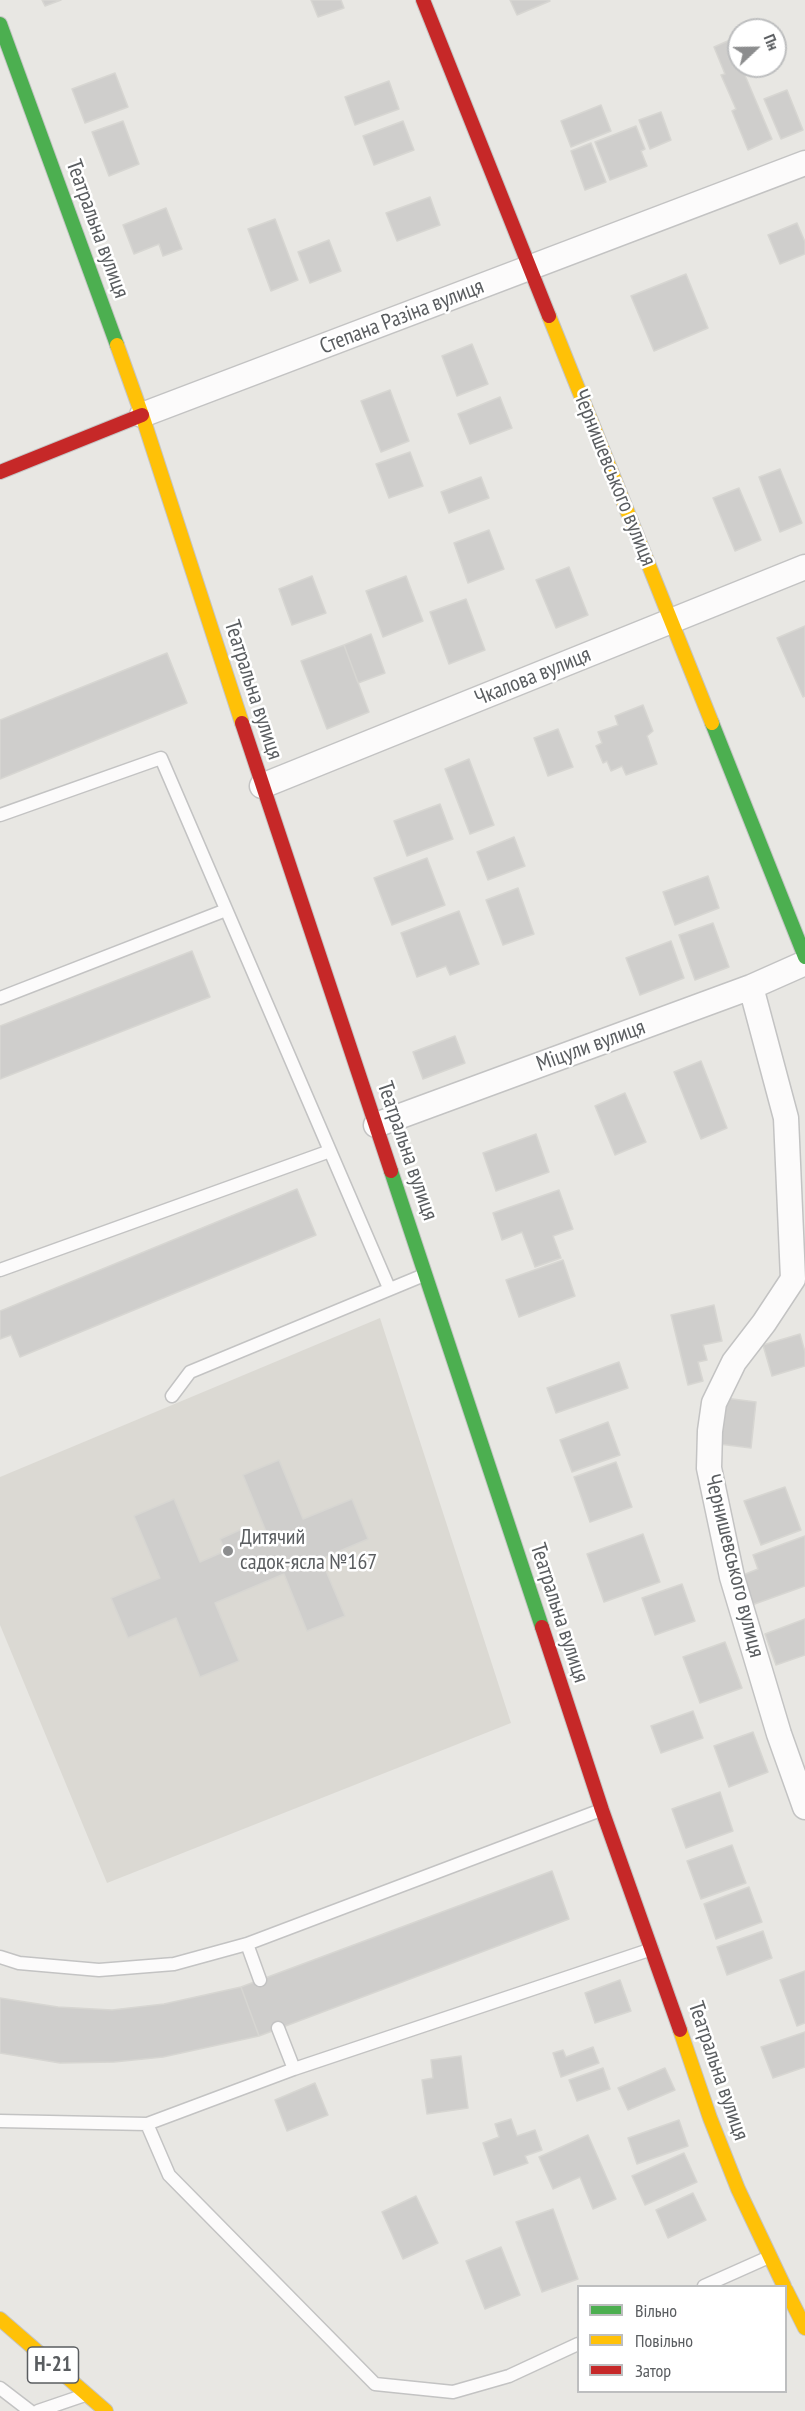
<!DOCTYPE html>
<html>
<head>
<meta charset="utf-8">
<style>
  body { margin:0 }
  #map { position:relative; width:805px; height:2411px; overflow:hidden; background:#e8e7e3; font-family:"PT Sans Narrow",sans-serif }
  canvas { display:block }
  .legend { position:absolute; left:577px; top:2285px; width:210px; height:108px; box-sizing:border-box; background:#fff; border:2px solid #bdbebf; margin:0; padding:8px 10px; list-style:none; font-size:18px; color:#5a5d60 }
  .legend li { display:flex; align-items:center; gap:12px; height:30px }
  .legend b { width:30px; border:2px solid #bdbebf }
  .north { position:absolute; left:727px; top:18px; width:60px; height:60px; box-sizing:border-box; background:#fff; border:2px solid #bdbebf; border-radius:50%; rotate:68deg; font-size:16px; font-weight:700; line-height:24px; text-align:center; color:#5a5d60 }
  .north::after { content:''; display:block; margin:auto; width:21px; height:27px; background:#8c8d8e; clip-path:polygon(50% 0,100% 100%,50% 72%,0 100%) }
</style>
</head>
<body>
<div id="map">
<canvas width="805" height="2411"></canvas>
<ul class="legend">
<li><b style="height:8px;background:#4caf50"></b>Вільно</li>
<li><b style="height:8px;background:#ffc107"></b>Повільно</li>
<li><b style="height:8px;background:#c62828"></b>Затор</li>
</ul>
<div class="north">Пн</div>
</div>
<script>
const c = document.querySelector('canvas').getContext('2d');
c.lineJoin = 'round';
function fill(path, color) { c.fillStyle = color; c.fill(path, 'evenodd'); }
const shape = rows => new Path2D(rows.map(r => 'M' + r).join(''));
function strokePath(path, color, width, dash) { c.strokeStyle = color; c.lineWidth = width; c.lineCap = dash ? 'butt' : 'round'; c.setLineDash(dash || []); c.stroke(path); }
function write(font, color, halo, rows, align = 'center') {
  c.font = font + ' "PT Sans Narrow",sans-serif'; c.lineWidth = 5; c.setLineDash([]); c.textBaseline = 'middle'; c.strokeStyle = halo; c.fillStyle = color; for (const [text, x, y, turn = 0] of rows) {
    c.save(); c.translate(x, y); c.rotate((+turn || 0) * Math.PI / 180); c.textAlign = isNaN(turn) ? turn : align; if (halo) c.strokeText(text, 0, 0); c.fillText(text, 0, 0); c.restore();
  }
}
fill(shape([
  [380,1318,511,1723,107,1883,0,1625,0,1477]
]), '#dbd9d3');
const building = shape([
  [42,0,61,0,45,6,42,0],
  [311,0,341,0,344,8,318,17,311,0],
  [510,0,549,0,550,1,517,15,510,0],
  [730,40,772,139,748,150,732,111,736,109,721,75,725,74,714,47,730,40],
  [115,73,128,107,85,123,72,89,115,73],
  [389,81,399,109,355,125,345,97,389,81],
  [787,90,803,130,781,139,764,99,787,90],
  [601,105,611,131,571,147,561,121,601,105],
  [661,112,671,140,650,149,639,120,661,112],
  [123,121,139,164,109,176,92,132,123,121],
  [403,121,414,150,374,165,363,136,403,121],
  [636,126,645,149,641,151,647,166,610,180,595,142,636,126],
  [591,143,606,182,585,190,571,151,591,143],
  [430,197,440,225,397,241,386,213,430,197],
  [166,208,182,249,163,256,159,244,134,254,123,225,166,208],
  [275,219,298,280,271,291,248,229,275,219],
  [797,223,805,242,805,254,780,264,768,235,797,223],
  [329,240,341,271,310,283,298,252,329,240],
  [686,274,708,328,654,351,631,296,686,274],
  [472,344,488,384,457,396,442,356,472,344],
  [390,390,409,441,381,452,361,401,390,390],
  [500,397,512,428,470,444,458,414,500,397],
  [410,452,423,486,389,498,376,464,410,452],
  [780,469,802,523,780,532,759,477,780,469],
  [481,477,489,498,449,513,441,492,481,477],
  [739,488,761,540,735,551,713,498,739,488],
  [489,530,504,569,468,583,454,543,489,530],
  [569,567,588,615,556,628,536,580,569,567],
  [312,576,326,613,292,625,279,589,312,576],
  [406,576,423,621,383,637,366,591,406,576],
  [466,599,485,650,449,664,430,612,466,599],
  [805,626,805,696,803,697,777,638,805,626],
  [371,634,385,673,358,683,344,645,371,634],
  [344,645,369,712,327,729,301,661,344,645],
  [167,653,187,703,0,779,0,720,167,653],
  [643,705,653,731,647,736,657,764,626,775,622,766,611,771,607,761,603,763,596,746,602,743,598,732,618,725,615,716,643,705],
  [558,729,573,767,548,776,534,738,558,729],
  [469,759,494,825,470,834,445,769,469,759],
  [440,804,453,839,407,856,394,821,440,804],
  [514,837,525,866,488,880,477,852,514,837],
  [427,858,445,905,392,925,374,878,427,858],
  [708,876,719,908,675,925,663,892,708,876],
  [518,888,534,934,503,945,486,900,518,888],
  [459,911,479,964,450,975,446,966,417,977,401,933,459,911],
  [713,923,729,967,695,980,679,935,713,923],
  [671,941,684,978,640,995,626,958,671,941],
  [192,951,210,997,0,1079,0,1026,192,951],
  [455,1036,465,1063,423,1079,413,1052,455,1036],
  [701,1061,727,1128,701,1139,674,1072,701,1061],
  [625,1093,646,1142,615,1155,595,1106,625,1093],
  [536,1134,549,1172,496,1191,483,1153,536,1134],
  [297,1189,316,1235,20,1357,11,1335,0,1339,0,1311,297,1189],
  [559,1190,573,1229,553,1236,561,1258,535,1267,522,1232,502,1240,493,1213,559,1190],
  [563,1260,575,1296,519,1317,506,1280,563,1260],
  [714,1305,722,1341,703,1345,707,1360,698,1362,703,1381,688,1385,671,1315,714,1305],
  [800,1334,805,1352,805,1366,772,1376,763,1345,800,1334],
  [619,1362,628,1388,556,1413,547,1388,619,1362],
  [725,1398,756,1402,751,1448,719,1444,725,1398],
  [608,1422,620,1455,572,1472,560,1440,608,1422],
  [279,1460,303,1519,352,1499,368,1539,321,1559,345,1616,307,1631,284,1574,215,1603,239,1661,200,1677,176,1618,128,1638,111,1598,160,1578,134,1516,174,1499,200,1562,225,1551,220,1539,242,1529,247,1542,267,1534,243,1475,279,1460],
  [616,1462,632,1507,590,1522,574,1477,616,1462],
  [785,1487,801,1530,761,1545,744,1501,785,1487],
  [643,1534,660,1582,604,1602,587,1554,643,1534],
  [805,1536,805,1586,749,1606,738,1577,758,1569,753,1555,805,1536],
  [682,1584,695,1621,655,1635,642,1598,682,1584],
  [805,1619,805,1655,776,1665,765,1634,805,1619],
  [725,1642,742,1688,700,1703,683,1657,725,1642],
  [693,1711,703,1738,661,1753,651,1726,693,1711],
  [753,1732,768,1772,729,1787,714,1746,753,1732],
  [720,1792,733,1831,686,1848,672,1809,720,1792],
  [732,1845,746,1883,701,1899,687,1861,732,1845],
  [552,1871,569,1919,259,2036,241,1987,552,1871],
  [749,1887,762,1922,716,1939,704,1904,749,1887],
  [763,1931,772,1958,727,1975,717,1947,763,1931],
  [805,1971,805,2023,797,2026,780,1980,805,1971],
  [620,1980,631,2011,595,2023,585,1993,620,1980],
  [241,1987,259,2036,163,2057,114,2062,60,2063,0,2053,0,1998,58,2007,112,2010,164,2004,241,1987],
  [805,2032,805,2067,773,2078,761,2047,805,2032],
  [593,2047,599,2063,561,2077,553,2053,563,2050,566,2057,593,2047],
  [461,2056,468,2108,427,2114,422,2080,433,2078,431,2060,461,2056],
  [603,2068,610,2089,577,2101,569,2080,603,2068],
  [665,2068,675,2090,628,2110,618,2088,665,2068],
  [315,2083,328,2115,287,2131,275,2100,315,2083],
  [511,2119,517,2136,535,2130,542,2150,525,2156,528,2163,494,2175,483,2143,499,2137,495,2124,511,2119],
  [679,2120,688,2146,637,2164,628,2138,679,2120],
  [588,2135,616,2199,593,2209,580,2177,553,2189,539,2157,588,2135],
  [684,2153,697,2182,645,2205,632,2176,684,2153],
  [693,2193,706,2220,668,2238,656,2210,693,2193],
  [416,2196,438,2243,403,2259,382,2212,416,2196],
  [553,2209,578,2279,542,2292,516,2222,553,2209],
  [501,2247,520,2295,485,2309,466,2261,501,2247]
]);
fill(building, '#cfcecc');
strokePath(building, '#d7d6d2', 1.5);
const lane = shape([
  [0,815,161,758,389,1288],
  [0,998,226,910],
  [0,1270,330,1151],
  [172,1396,190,1372,424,1275],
  [247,1944,260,1980],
  [0,1957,19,1963,99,1970,174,1964,247,1944,601,1810],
  [278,2028,294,2069],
  [0,2121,147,2124,294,2069,652,1949],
  [147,2124,169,2175,375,2384,453,2392,509,2376,578,2344],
  [704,2286,769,2257],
  [0,2388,30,2411],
  [38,2411,82,2396]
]);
const street = shape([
  [142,415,805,163],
  [262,786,805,567],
  [751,987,786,1118,793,1279,764,1323,734,1362,714,1403,710,1431,709,1468,732,1577,779,1734,805,1807],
  [376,1125,751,987,805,963]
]);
const fast = shape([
  [0,24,117,345],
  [712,723,805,957],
  [391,1171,542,1627]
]);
const slow = shape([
  [549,316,712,723],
  [117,345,142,415,242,723],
  [680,2030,710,2118,738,2189,784,2286],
  [786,2290,805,2328],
  [0,2319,106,2411]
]);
const jam = shape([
  [423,0,549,316],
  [0,472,142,415],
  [242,723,391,1171],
  [542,1627,602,1810,680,2030]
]);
strokePath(lane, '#c3c3c3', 15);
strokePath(street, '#c3c3c3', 27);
strokePath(fast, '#c5c5c5', 16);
strokePath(slow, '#c5c5c5', 16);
strokePath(jam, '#c5c5c5', 16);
strokePath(lane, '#fcfbfb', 12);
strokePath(street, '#fcfbfb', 24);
strokePath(fast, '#4caf50', 14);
strokePath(slow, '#ffc107', 14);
strokePath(jam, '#c62828', 14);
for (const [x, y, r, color] of [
  [228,1551,6,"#8c8d8e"]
]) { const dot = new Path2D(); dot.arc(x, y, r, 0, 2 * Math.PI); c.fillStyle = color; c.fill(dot); strokePath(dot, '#fff', 2); }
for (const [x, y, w] of [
  [53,2365,51]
]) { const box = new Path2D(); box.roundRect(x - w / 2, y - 18, w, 36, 4.5); c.fillStyle = '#fff'; c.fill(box); strokePath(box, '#5a5d60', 1.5); }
write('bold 21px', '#5a5d60', null, [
  ["Н-21",53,2365]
]);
write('22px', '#5a5d60', '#fff', [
  ["Театральна вулиця",97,229,70],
  ["Степана Разіна вулиця",402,317,-21],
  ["Чернишевського вулиця",614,478,68],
  ["Чкалова вулиця",533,677,-22],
  ["Театральна вулиця",253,690,72],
  ["Міцули вулиця",591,1046,-20],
  ["Театральна вулиця",407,1151,71],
  ["Чернишевського вулиця",734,1566,76],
  ["Театральна вулиця",559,1613,72],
  ["Театральна вулиця",718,2071,71]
]);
write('22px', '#5a5d60', '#fff', [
  ["Дитячий",240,1538],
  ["садок-ясла №167",240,1563]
], 'left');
</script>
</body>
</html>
